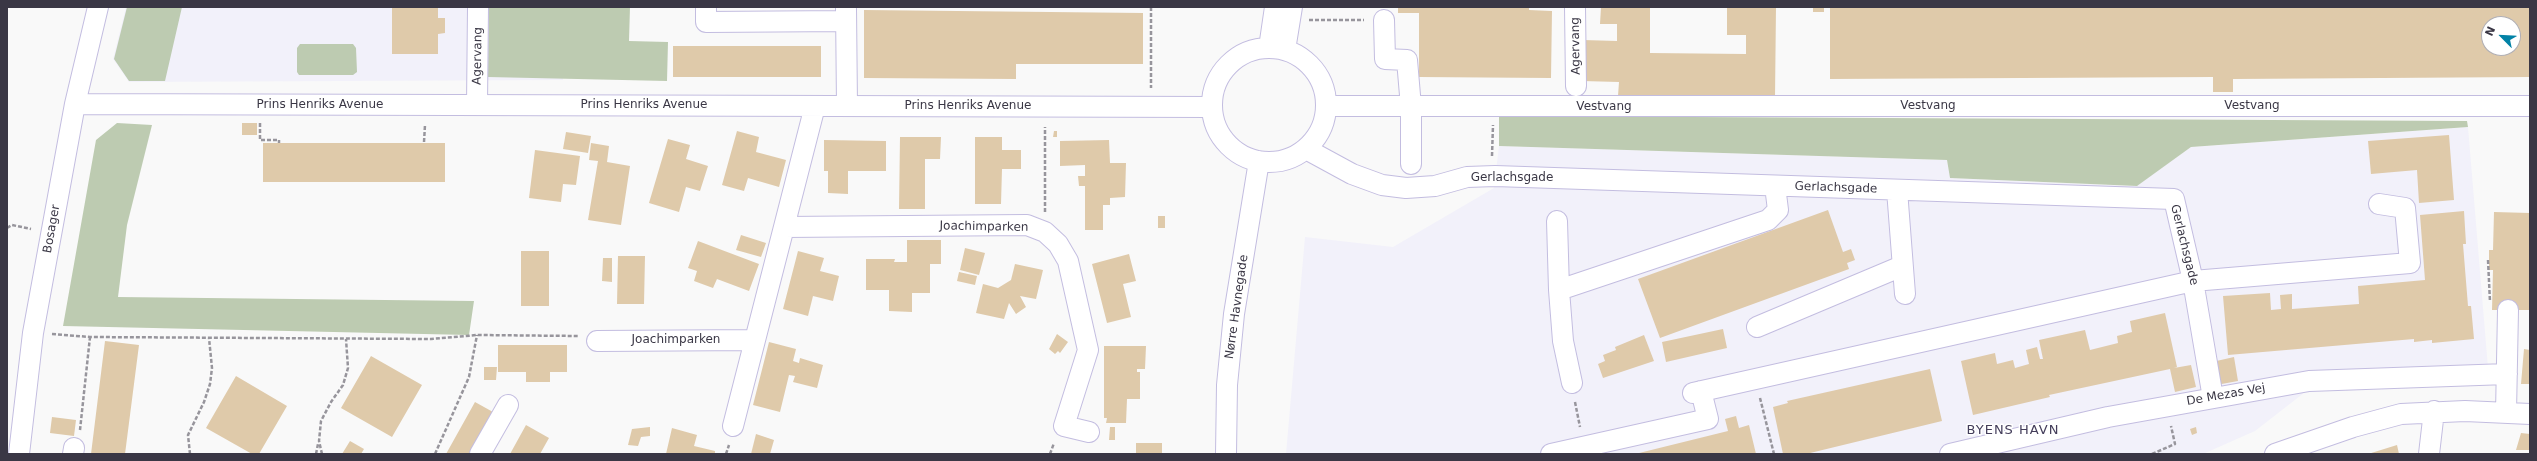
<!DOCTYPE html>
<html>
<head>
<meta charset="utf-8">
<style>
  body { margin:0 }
  #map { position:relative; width:2537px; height:461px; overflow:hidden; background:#f9f9f9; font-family:"DejaVu Sans",sans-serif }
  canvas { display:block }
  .frame { position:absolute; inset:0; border:8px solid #3a3745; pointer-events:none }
  .north { position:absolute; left:2481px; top:16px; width:40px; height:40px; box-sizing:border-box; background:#fff; border:1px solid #b0afb5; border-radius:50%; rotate:294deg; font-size:11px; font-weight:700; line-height:16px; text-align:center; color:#3a3745 }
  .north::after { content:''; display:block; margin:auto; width:14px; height:18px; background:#0282a6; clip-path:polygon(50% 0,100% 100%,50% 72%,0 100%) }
</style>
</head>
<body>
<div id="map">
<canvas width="2537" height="461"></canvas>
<div class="frame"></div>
<div class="north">N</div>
</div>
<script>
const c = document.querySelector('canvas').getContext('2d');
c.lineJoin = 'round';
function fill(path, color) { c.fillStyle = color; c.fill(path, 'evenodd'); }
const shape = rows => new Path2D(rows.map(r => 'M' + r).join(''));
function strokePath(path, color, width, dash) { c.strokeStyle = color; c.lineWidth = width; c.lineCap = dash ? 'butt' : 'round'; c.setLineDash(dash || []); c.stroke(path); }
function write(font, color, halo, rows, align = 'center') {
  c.font = font + ' "DejaVu Sans",sans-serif'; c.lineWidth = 3; c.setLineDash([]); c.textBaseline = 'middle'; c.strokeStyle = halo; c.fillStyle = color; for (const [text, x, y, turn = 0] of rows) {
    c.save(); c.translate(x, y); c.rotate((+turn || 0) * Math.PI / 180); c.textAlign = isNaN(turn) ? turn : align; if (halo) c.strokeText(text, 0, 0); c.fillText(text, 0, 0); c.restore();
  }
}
fill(shape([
  [126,7,563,7,563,80,129,82,113,59],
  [2468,127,2488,368,2318,382,2255,431,2203,454,1286,454,1305,237,1393,247,1494,188,1499,146,1947,160,1950,178,2136,186,2191,147]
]), '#f2f1fa');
fill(shape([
  [127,7,182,7,165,81,129,81,114,59],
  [489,7,630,7,629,41,668,42,667,81,488,77],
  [300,44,353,44,356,48,357,72,353,75,299,75,297,72,297,48],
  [1499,116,2467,121,2468,127,2191,147,2137,186,1950,178,1947,160,1499,146],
  [117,123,152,125,127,225,118,297,474,301,469,335,63,326,96,140]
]), '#bdcbb1');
fill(shape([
  [392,7,438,7,438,18,445,18,445,33,438,34,438,54,392,54],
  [1398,7,1529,7,1529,10,1552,11,1551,78,1419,77,1419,13,1398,13],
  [1601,7,1650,7,1650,53,1746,54,1746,35,1727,35,1727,7,1776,7,1775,97,1618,96,1619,82,1582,81,1583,40,1617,41,1617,24,1600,24],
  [1813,7,1824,7,1824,12,1813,12],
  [1830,7,2530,7,2530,77,2233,79,2233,92,2213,92,2213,77,1830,79],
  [2489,24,2513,24,2513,48,2489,48],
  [864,10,1143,13,1143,64,1016,64,1016,79,864,78],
  [673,46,821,46,821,77,673,77],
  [242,123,257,123,257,135,242,135],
  [737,131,759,137,756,152,786,160,779,187,748,178,744,191,722,185],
  [1054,131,1057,131,1057,137,1053,137],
  [566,132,591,136,588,153,563,149],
  [2449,135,2454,200,2419,203,2417,170,2371,174,2368,141],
  [900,137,941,137,940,159,925,159,925,209,899,209],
  [975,137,1002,137,1002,150,1021,150,1021,169,1002,169,1001,204,975,204],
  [668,139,690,145,686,159,708,166,700,191,686,187,679,212,649,203],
  [824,140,886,141,886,171,848,171,848,194,828,193,828,171,824,171],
  [1109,140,1110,163,1126,163,1125,197,1110,198,1110,205,1103,205,1103,230,1085,230,1085,186,1079,186,1078,176,1085,176,1085,165,1060,166,1060,141],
  [263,143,445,143,445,182,263,182],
  [591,143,609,146,607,162,630,166,621,225,588,220,598,161,589,160],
  [535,150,580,156,576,185,563,184,561,202,529,198],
  [1828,210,1843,252,1851,249,1855,260,1847,263,1849,269,1660,338,1638,279],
  [2464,211,2466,244,2463,244,2468,306,2471,306,2474,339,2432,343,2432,340,2414,342,2414,339,2228,355,2223,296,2270,293,2271,310,2281,309,2280,295,2292,294,2292,309,2359,304,2358,286,2425,280,2420,215],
  [2494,212,2530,213,2530,310,2492,310,2493,270,2489,270,2489,250,2493,250],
  [1158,216,1165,216,1165,228,1158,228],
  [741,235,766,243,761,257,736,250],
  [907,240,941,240,941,264,930,264,930,293,912,293,912,312,889,311,889,290,866,290,866,259,895,259,894,262,907,262],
  [698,241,759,264,749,291,717,279,713,288,694,281,697,271,688,268],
  [965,248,985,253,979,275,960,270],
  [521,251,549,251,549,306,521,306],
  [798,251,824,258,820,271,839,276,833,301,813,296,808,316,783,309],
  [1129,254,1136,281,1123,284,1131,317,1107,323,1092,264],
  [618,256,645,256,644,304,617,304],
  [603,258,612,258,612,282,602,281],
  [1015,264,1043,270,1036,299,1020,296,1026,307,1016,314,1009,303,1004,319,976,313,983,284,998,288,1011,280],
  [959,272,977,276,975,285,957,281],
  [2165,313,2177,367,2174,368,2191,365,2196,387,2175,392,2170,369,2049,395,2050,397,1973,415,1961,361,1995,353,1997,364,2013,360,2015,368,2029,364,2026,350,2037,347,2040,359,2043,359,2039,340,2085,330,2090,350,2118,343,2117,336,2132,332,2130,321],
  [1723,329,1727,348,1666,362,1662,342],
  [1057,334,1068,342,1060,353,1058,351,1055,354,1049,349],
  [1644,335,1654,361,1603,378,1598,364,1605,361,1603,355,1616,350,1615,347],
  [105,341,139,345,125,454,91,454],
  [769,342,796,349,793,361,799,363,800,358,823,365,817,388,793,382,795,376,789,375,780,412,753,405],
  [498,345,567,345,567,372,550,372,550,382,526,382,526,372,498,372],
  [1104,346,1146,346,1145,369,1137,369,1137,372,1140,372,1140,399,1127,399,1126,423,1106,423,1107,418,1104,418],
  [2524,349,2530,350,2530,384,2521,384],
  [371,356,422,385,392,437,341,408],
  [2234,357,2238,381,2216,385,2212,362],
  [484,367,497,367,496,380,484,380],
  [1930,369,1942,421,1806,454,1783,454,1773,407,1788,403,1787,401],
  [236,376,287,406,259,454,252,454,206,428],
  [475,402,493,412,469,454,446,454],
  [1736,416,1739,428,1749,425,1756,454,1635,454,1728,431,1725,419],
  [52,417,76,420,74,436,50,433],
  [526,425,549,438,540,454,510,454],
  [650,427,650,436,641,437,638,446,628,445,632,429],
  [1110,427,1115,427,1115,440,1109,440],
  [2196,427,2197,433,2192,435,2190,429],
  [672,428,697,435,694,446,715,451,715,454,666,454],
  [2521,433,2530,434,2530,450,2516,450],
  [756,434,774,440,770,454,751,454],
  [350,441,364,449,361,454,342,454],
  [1136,443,1162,443,1162,454,1136,454],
  [2397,445,2399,454,2368,454]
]), '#dfcaaa');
const minor = shape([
  [706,7,706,22,846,21],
  [1575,7,1576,86],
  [846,8,847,106],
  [1384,20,1385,59,1407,60,1411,107,1411,164],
  [1269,48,1275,7],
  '1212 105a57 57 0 1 1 114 0a57 57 0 1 1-114 0Z',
  [1285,50,1292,7],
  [75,104,1212,107],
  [477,105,478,7],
  [1326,106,2530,106],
  [1306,149,1352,174,1382,185,1406,188,1435,186,1467,177,1495,176,2174,199,2193,281,2213,398],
  [1897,190,1905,294],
  [1557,221,1559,290,1768,220,1778,210,1775,186],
  [784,227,1027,225,1045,232,1058,244,1068,261,1088,350,1064,426,1089,432],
  [1559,290,1563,341,1572,383],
  [1757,327,1902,266],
  [597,341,755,340],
  [1693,393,2193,281,2410,263,2405,208,2379,204],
  [2506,413,2508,310],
  [733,426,815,106],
  [19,454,33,333,75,104,98,7],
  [73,454,74,448],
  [480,454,508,405],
  [1226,454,1227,385,1234,314,1259,161],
  [1551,454,1708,419,1701,391],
  [1950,454,2108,417,2309,381,2507,374],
  [2275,454,2353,427,2401,414,2465,411,2530,414],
  [2429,454,2434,411]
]);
strokePath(minor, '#c3bde0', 22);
strokePath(shape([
  [1151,7,1151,88],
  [1309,20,1364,20],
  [260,123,260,140,279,140,279,143],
  [424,142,425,125],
  [1492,156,1493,125],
  [1045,212,1045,127],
  [7,228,12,225,31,229],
  [2488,260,2490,302],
  [52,334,90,337,431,339,477,335,579,336],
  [1760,398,1774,454],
  [1575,402,1580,427],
  [80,430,90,337],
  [190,454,188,435,204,402,210,384,212,368,209,338],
  [316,454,318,444],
  [322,454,319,441,321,421,331,402,343,385,348,368,346,339],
  [435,454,469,377,477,335],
  [726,454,729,445],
  [1050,454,1054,443],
  [2152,454,2175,444,2171,426]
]), '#97959c', 2.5, [4, 2]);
strokePath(minor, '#fff', 20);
write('12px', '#3a3745', '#fff', [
  ["Agervang",1576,46,-91],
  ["Agervang",478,56,-89],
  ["Prins Henriks Avenue",320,105],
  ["Prins Henriks Avenue",644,105],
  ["Prins Henriks Avenue",968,106],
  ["Vestvang",1928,106],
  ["Vestvang",2252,106],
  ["Vestvang",1604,107],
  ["Gerlachsgade",1512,178],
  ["Gerlachsgade",1836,188,2],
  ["Joachimparken",984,227,1],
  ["Bosager",52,229,-80],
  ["Gerlachsgade",2184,245,76],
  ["Nørre Havnegade",1237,307,-82],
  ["Joachimparken",676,340],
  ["De Mezas Vej",2226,395,-10]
]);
c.letterSpacing = '1px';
write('13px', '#433d5a', '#fff', [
  ["BYENS HAVN",2013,431]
]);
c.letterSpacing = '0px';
</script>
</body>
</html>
